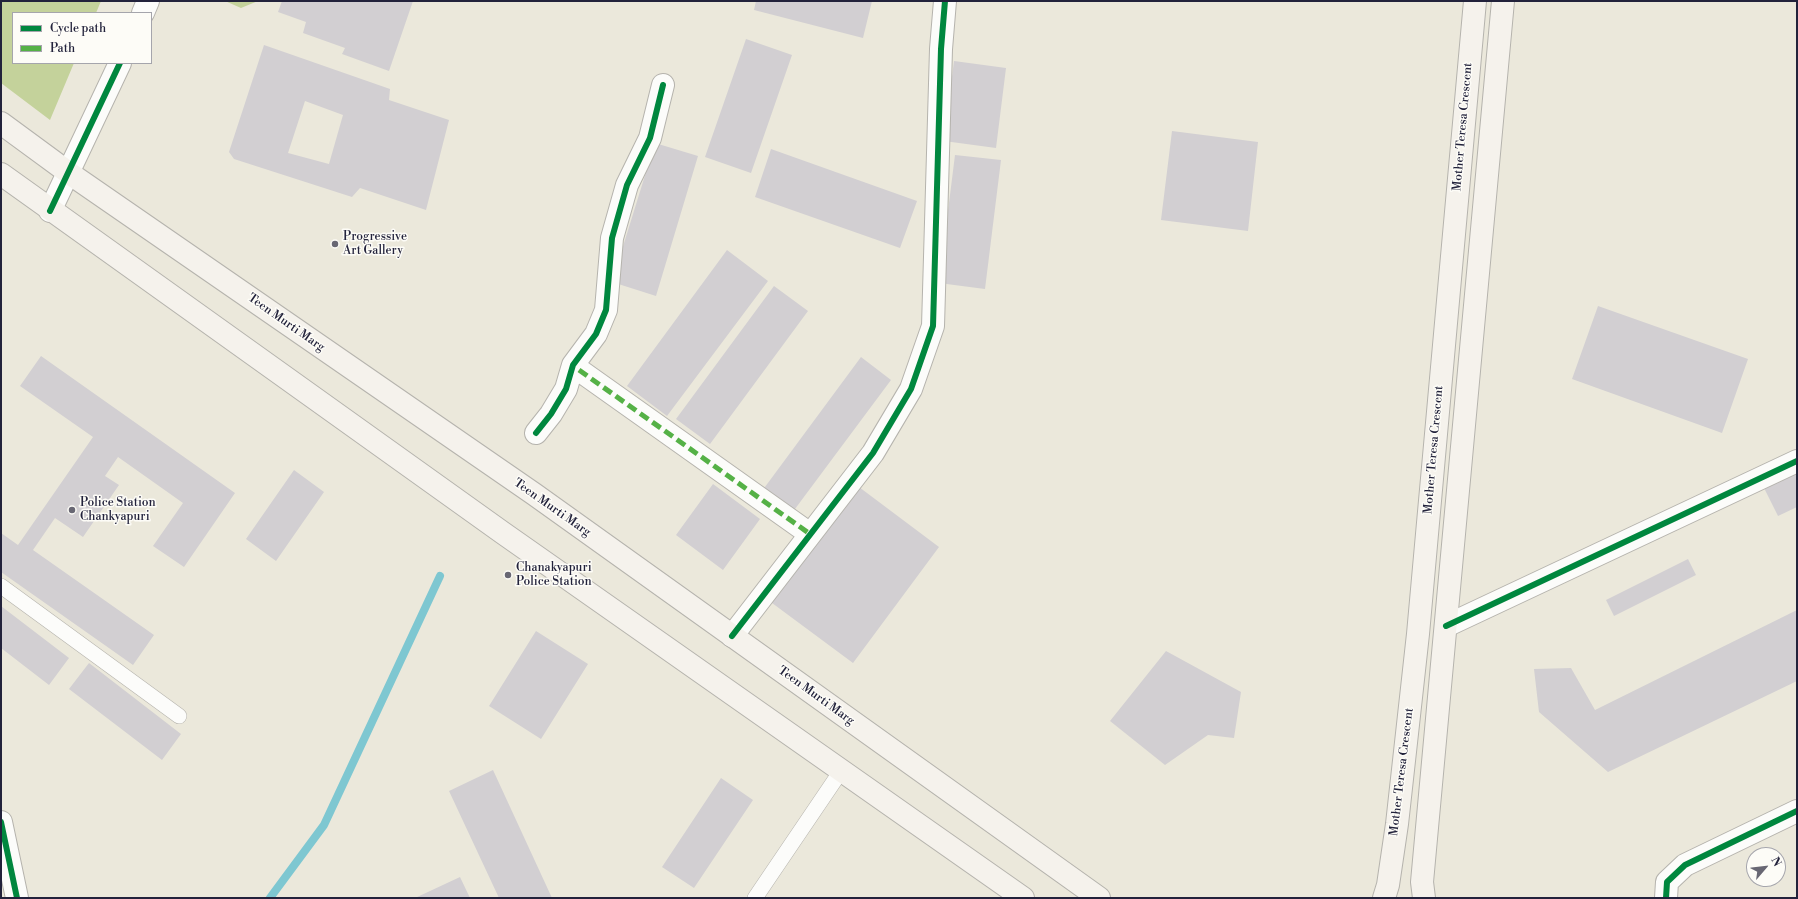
<!DOCTYPE html>
<html>
<head>
<meta charset="utf-8">
<style>
  body { margin:0 }
  #map { position:relative; width:1798px; height:899px; overflow:hidden; background:#ebe8db; font-family:"Libre Bodoni",serif }
  canvas { display:block }
  .frame { position:absolute; inset:0; border:2px solid #22223b; pointer-events:none }
  .legend { position:absolute; left:12px; top:12px; width:140px; height:52px; box-sizing:border-box; background:#fdfcf7; border:1px solid #a5a5ac; margin:0; padding:5px 7px; list-style:none; font-size:12px; color:#22223b }
  .legend li { display:flex; align-items:center; gap:8px; height:20px }
  .legend b { width:20px; border:1px solid #a5a5ac }
  .north { position:absolute; left:1746px; top:847px; width:40px; height:40px; box-sizing:border-box; background:#fdfcf7; border:1px solid #a5a5ac; border-radius:50%; rotate:62deg; font-size:11px; font-weight:700; line-height:16px; text-align:center; color:#22223b }
  .north::after { content:''; display:block; margin:auto; width:14px; height:18px; background:#686773; clip-path:polygon(50% 0,100% 100%,50% 72%,0 100%) }
</style>
</head>
<body>
<div id="map">
<canvas width="1798" height="899"></canvas>
<div class="frame"></div>
<ul class="legend">
<li><b style="height:5px;background:#00873e"></b>Cycle path</li>
<li><b style="height:5px;background:#55b146"></b>Path</li>
</ul>
<div class="north">N</div>
</div>
<script>
const c = document.querySelector('canvas').getContext('2d');
c.lineJoin = 'round';
function fill(path, color) { c.fillStyle = color; c.fill(path, 'evenodd'); }
const shape = rows => new Path2D(rows.map(r => 'M' + r).join(''));
function strokePath(path, color, width, dash) { c.strokeStyle = color; c.lineWidth = width; c.lineCap = dash ? 'butt' : 'round'; c.setLineDash(dash || []); c.stroke(path); }
function write(font, color, halo, rows, align = 'center') {
  c.font = font + ' "Libre Bodoni",serif'; c.lineWidth = 3; c.setLineDash([]); c.textBaseline = 'middle'; c.strokeStyle = halo; c.fillStyle = color; for (const [text, x, y, turn = 0] of rows) {
    c.save(); c.translate(x, y); c.rotate((+turn || 0) * Math.PI / 180); c.textAlign = isNaN(turn) ? turn : align; if (halo) c.strokeText(text, 0, 0); c.fillText(text, 0, 0); c.restore();
  }
}
fill(shape([
  [1,1,101,1,96,13,13,13,13,63,74,63,50,120,1,83],
  [225,1,258,1,241,8]
]), '#c4d29b');
strokePath(shape([
  [270,898,324,825,440,576]
]), '#7ec7d1', 8);
fill(shape([
  [282,1,413,1,389,71,342,54,345,48,303,33,306,22,278,12],
  [756,1,872,1,863,38,754,10],
  [746,39,792,55,751,173,705,157],
  [264,45,390,89,389,100,449,120,426,210,360,188,352,197,234,159,229,152],
  [305,101,343,115,329,164,288,153],
  [954,61,1006,68,996,148,944,141],
  [1172,131,1258,142,1248,231,1161,220],
  [655,143,698,156,656,296,612,282],
  [771,149,917,201,900,248,755,197],
  [955,155,1001,160,985,289,939,283],
  [727,250,768,281,667,416,627,386],
  [774,286,808,311,710,444,676,419],
  [1598,306,1748,359,1722,433,1572,379],
  [41,356,235,493,184,567,153,546,183,503,118,457,105,476,119,485,83,537,55,518,33,550,154,635,133,665,1,572,1,533,18,545,93,437,20,386],
  [861,357,891,380,792,513,762,491],
  [294,470,324,492,276,561,246,539],
  [1797,470,1797,507,1778,516,1763,486],
  [713,484,760,519,723,570,676,535],
  [855,484,939,547,853,663,768,600],
  [1688,559,1696,575,1614,616,1606,600],
  [1,606,69,658,49,685,1,648],
  [1797,610,1797,681,1608,772,1539,712,1534,669,1571,668,1595,710],
  [536,631,588,664,541,739,489,706],
  [1166,651,1241,692,1234,738,1208,735,1165,765,1110,721],
  [89,663,181,734,162,760,69,689],
  [493,770,552,898,499,898,449,791],
  [721,778,753,800,694,888,662,867],
  [460,877,470,898,415,898]
]), '#d2cfd2');
const service = shape([
  [1,586,179,716],
  [755,898,841,771]
]);
const minor = shape([
  [143,13,148,1],
  [50,211,120,63],
  [579,370,810,534],
  [536,433,551,414,566,389,573,365,596,334,606,310,612,238,627,185,650,138,663,85],
  [1446,626,1797,461],
  [732,636,873,453,911,389,933,326,941,49,945,1],
  [1,822,17,898],
  [1666,898,1667,882,1685,865,1797,811]
]);
const secondary = shape([
  [1,123,69,173,534,494,1099,898],
  [1,174,503,533,1023,898],
  [1384,898,1388,885,1397,824,1418,634,1475,1],
  [1424,898,1422,882,1503,1]
]);
strokePath(service, '#b5b3ad', 16);
strokePath(minor, '#b5b3ad', 24);
strokePath(secondary, '#b5b3ad', 24);
strokePath(service, '#fcfcfa', 15);
strokePath(minor, '#fcfcfa', 22);
strokePath(secondary, '#f5f2ec', 22);
strokePath(shape([
  [579,370,810,534]
]), '#55b146', 5, [10, 5]);
strokePath(shape([
  [50,211,120,63],
  [536,433,551,414,566,389,573,365,596,334,606,310,612,238,627,185,650,138,663,85],
  [1446,626,1797,461],
  [732,636,873,453,911,389,933,326,941,49,945,1],
  [1,822,17,898],
  [1666,898,1667,882,1685,865,1797,811]
]), '#00873e', 6);
for (const [x, y, r, color] of [
  [335,244,4,"#686773"],
  [72,510,4,"#686773"],
  [508,575,4,"#686773"]
]) { const dot = new Path2D(); dot.arc(x, y, r, 0, 2 * Math.PI); c.fillStyle = color; c.fill(dot); strokePath(dot, '#fdfcf7', 1.5); }
write('12px', '#22223b', '#fdfcf7', [
  ["Mother Teresa Crescent",1463,127,-85],
  ["Teen Murti Marg",286,323,35],
  ["Mother Teresa Crescent",1434,450,-85],
  ["Teen Murti Marg",552,508,35],
  ["Teen Murti Marg",816,696,36],
  ["Mother Teresa Crescent",1402,772,-83]
]);
write('12px', '#22223b', '#fdfcf7', [
  ["Progressive",343,237],
  ["Art Gallery",343,251],
  ["Police Station",80,503],
  ["Chankyapuri",80,517],
  ["Chanakyapuri",516,568],
  ["Police Station",516,582]
], 'left');
</script>
</body>
</html>
